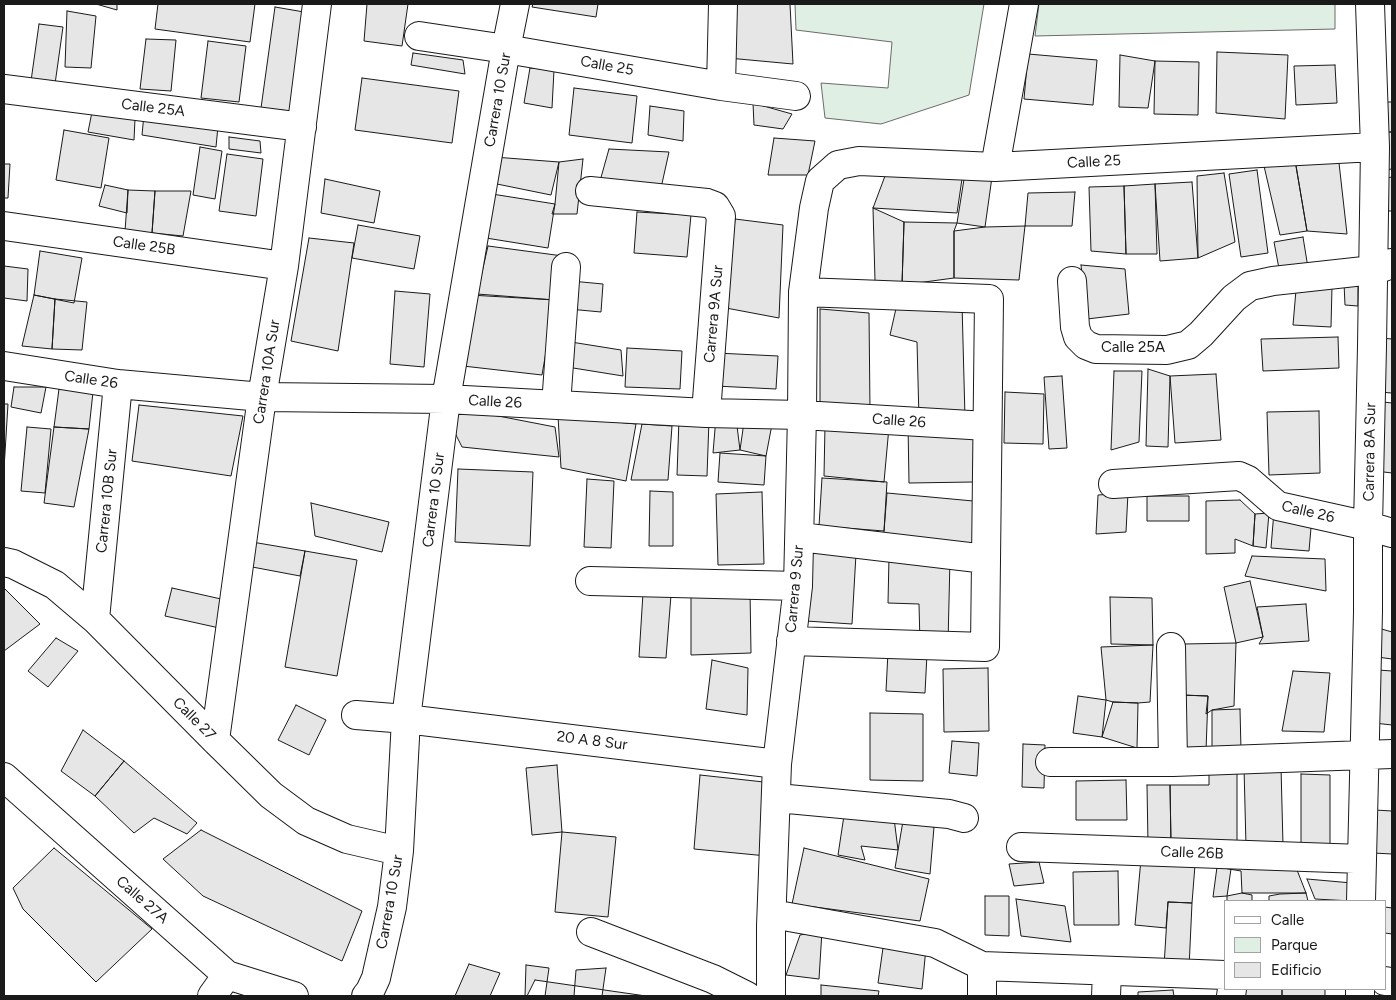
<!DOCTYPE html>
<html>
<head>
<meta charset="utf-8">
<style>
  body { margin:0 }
  #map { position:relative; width:1396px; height:1000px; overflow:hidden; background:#fff; font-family:Figtree,sans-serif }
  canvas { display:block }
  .frame { position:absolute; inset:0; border:5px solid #1a1a1a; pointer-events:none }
  .legend { position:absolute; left:1224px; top:900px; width:162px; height:90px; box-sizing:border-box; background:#fff; border:1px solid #a3a3a3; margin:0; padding:6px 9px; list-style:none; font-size:15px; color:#1a1a1a }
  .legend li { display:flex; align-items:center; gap:10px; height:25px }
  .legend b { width:25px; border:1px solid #a3a3a3 }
</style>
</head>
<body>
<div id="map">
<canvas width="1396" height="1000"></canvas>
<div class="frame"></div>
<ul class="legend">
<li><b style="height:6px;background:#fff"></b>Calle</li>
<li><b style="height:14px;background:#e0efe3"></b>Parque</li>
<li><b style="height:14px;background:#e6e6e6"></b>Edificio</li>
</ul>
</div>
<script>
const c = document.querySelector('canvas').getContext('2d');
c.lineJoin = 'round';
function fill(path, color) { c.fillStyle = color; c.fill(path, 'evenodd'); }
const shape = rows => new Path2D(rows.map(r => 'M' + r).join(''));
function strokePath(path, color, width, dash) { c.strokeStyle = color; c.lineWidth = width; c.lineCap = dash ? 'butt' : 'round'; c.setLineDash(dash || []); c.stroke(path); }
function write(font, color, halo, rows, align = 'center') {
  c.font = font + ' Figtree,sans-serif'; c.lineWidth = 4; c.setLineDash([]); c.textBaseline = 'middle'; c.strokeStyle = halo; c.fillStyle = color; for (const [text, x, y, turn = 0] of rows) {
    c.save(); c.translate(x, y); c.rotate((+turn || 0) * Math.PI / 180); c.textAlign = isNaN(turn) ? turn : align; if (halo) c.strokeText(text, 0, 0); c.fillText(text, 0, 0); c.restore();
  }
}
const green = shape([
  [795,4,984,4,969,95,881,124,825,118,821,83,888,88,892,42,796,30,795,4],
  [1039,4,1335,4,1335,29,1035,36,1039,4]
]);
fill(green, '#e0efe3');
strokePath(green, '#6a6a6a', 1);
const building = shape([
  [96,4,117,4,117,10,96,4],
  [158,4,255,4,250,42,155,29,158,4],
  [367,4,408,4,402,46,364,41,367,4],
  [533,4,598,4,596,17,532,7,533,4],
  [732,4,790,4,793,64,728,58,732,4],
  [275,7,304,12,290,111,261,108,275,7],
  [67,11,96,16,91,68,65,67,67,11],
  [39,24,63,27,55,84,31,81,39,24],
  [146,39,176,40,171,91,140,89,146,39],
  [208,41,246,46,239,102,201,98,208,41],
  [1217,52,1288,55,1285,119,1216,113,1217,52],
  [413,53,463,60,465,74,411,65,413,53],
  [1028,54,1097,60,1093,105,1024,99,1028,54],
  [1120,55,1155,61,1148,108,1119,107,1120,55],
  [1155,61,1199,62,1198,115,1154,114,1155,61],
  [1335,65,1337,103,1296,105,1294,66,1335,65],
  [530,68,554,70,552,108,524,103,530,68],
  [362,78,459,91,452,143,355,130,362,78],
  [574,88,637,96,632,143,569,135,574,88],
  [1384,102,1392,102,1392,132,1384,132,1384,102],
  [753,103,792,114,783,129,754,125,753,103],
  [650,106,684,111,683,141,648,135,650,106],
  [92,112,135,119,134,140,88,132,92,112],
  [144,114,218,126,216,147,142,135,144,114],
  [64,130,109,138,101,188,56,180,64,130],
  [1384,132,1392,132,1392,169,1383,170,1384,132],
  [229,137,260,141,261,153,229,149,229,137],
  [774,138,815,141,808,175,768,175,774,138],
  [200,147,222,151,215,199,193,195,200,147],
  [609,149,669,152,661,188,600,181,609,149],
  [227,154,263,159,256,216,219,211,227,154],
  [1338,154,1347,234,1307,231,1295,160,1338,154],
  [494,157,559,162,551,195,492,183,494,157],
  [583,159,577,214,552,214,555,204,559,162,583,159],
  [1295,160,1307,231,1280,235,1264,166,1295,160],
  [4,164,10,164,8,198,4,198,4,164],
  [888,168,963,172,957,213,873,208,888,168],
  [1257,170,1268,253,1241,257,1229,174,1257,170],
  [965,173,992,177,985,227,957,223,965,173],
  [1224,173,1235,242,1198,258,1197,176,1224,173],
  [1392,177,1392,211,1381,211,1381,179,1392,177],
  [325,179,380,191,374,223,321,213,325,179],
  [1192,182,1198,258,1160,261,1155,184,1192,182],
  [1155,184,1157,254,1126,254,1124,186,1155,184],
  [105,185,128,190,127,213,99,206,105,185],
  [1124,186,1126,254,1091,251,1089,187,1124,186],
  [128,190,155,191,152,233,125,231,128,190],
  [155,191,191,191,183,236,152,233,155,191],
  [1075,192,1072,226,1025,226,1028,193,1075,192],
  [492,194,555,204,548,248,486,238,492,194],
  [873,208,904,222,902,285,875,281,873,208],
  [637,212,691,215,687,257,634,253,637,212],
  [735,219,783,225,779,318,726,308,735,219],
  [904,222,957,223,954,231,954,278,902,285,904,222],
  [358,225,420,236,414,269,352,258,358,225],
  [1025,226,1019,280,954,278,954,231,985,227,1025,226],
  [1303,237,1309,274,1280,274,1274,242,1303,237],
  [309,238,354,243,338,351,291,341,309,238],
  [488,246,563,256,555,300,477,294,488,246],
  [40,251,82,258,74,303,34,295,40,251],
  [1081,265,1125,269,1129,314,1087,319,1081,265],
  [4,266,28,269,27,301,4,298,4,266],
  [571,281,603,284,601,312,569,309,571,281],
  [1344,283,1358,283,1358,306,1345,305,1344,283],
  [1332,287,1331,327,1293,325,1296,290,1332,287],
  [395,291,430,294,424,367,390,364,395,291],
  [34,295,55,299,52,349,22,346,34,295],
  [470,295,555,300,542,375,463,366,470,295],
  [55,299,87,302,82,350,52,349,55,299],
  [962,303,965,418,919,419,917,342,890,335,897,304,962,303],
  [820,309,869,313,870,410,820,409,820,309],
  [1338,337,1339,368,1263,371,1261,339,1338,337],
  [1381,338,1392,339,1392,393,1379,392,1381,338],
  [571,342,621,350,623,376,567,367,571,342],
  [627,348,682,351,680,389,625,387,627,348],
  [716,353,778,356,776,389,715,386,716,353],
  [1148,369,1170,376,1168,447,1146,446,1148,369],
  [1114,371,1142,371,1139,442,1111,450,1114,371],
  [1216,374,1221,440,1175,443,1170,376,1216,374],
  [1062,376,1067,448,1049,449,1044,377,1062,376],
  [14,387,46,387,41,413,11,407,14,387],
  [59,389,93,392,89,429,54,427,59,389],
  [1005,392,1044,394,1043,444,1004,443,1005,392],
  [1383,402,1392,403,1392,473,1376,471,1383,402],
  [4,404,8,404,4,469,4,404],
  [139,405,243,416,231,476,132,461,139,405],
  [457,408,555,427,559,457,462,447,453,429,457,408],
  [1319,411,1320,473,1269,475,1267,412,1319,411],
  [745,415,773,419,766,456,740,450,745,415],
  [558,416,636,424,626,481,561,468,558,416],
  [716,417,736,418,740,450,713,453,716,417],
  [679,419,709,420,707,476,677,475,679,419],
  [642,424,672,426,668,480,631,480,642,424],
  [908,424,974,428,973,482,909,483,908,424],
  [825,425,889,427,884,482,824,476,825,425],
  [27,427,51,429,45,493,21,491,27,427],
  [54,427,89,429,74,507,44,503,54,427],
  [720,453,766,456,764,485,718,482,720,453],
  [458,469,533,472,530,546,455,542,458,469],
  [822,478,887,482,884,531,819,526,822,478],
  [587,479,614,481,611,548,584,547,587,479],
  [650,491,673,492,673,546,649,546,650,491],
  [762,492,764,564,718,565,716,494,762,492],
  [887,493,984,502,982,552,883,544,887,493],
  [1128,493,1126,532,1096,534,1098,495,1128,493],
  [1147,496,1189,496,1189,521,1147,521,1147,496],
  [1240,500,1255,514,1253,546,1235,539,1235,553,1206,554,1206,501,1240,500],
  [311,503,389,522,382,552,315,536,311,503],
  [1274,511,1312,516,1309,551,1271,548,1274,511],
  [1269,513,1266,548,1253,546,1255,514,1269,513],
  [252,542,305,551,300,576,247,566,252,542],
  [305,551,357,560,337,676,285,667,305,551],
  [810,551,856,554,852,624,806,621,810,551],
  [1252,556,1325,559,1326,591,1245,576,1252,556],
  [889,557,950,559,948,643,920,644,919,604,888,603,889,557],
  [1250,581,1263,637,1236,643,1224,587,1250,581],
  [4,588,40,624,4,651,4,588],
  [172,588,230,601,224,629,165,616,172,588],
  [691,589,750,590,751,653,691,655,691,589],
  [643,593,671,595,666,658,639,657,643,593],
  [1110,597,1152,598,1153,645,1111,644,1110,597],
  [1306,604,1309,641,1259,644,1263,637,1257,607,1306,604],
  [1378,628,1392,632,1392,659,1377,657,1378,628],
  [56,638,78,651,48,687,28,671,56,638],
  [1236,643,1234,706,1212,710,1206,714,1208,696,1181,695,1184,644,1236,643],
  [1153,645,1150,702,1138,703,1113,702,1106,700,1101,647,1153,645],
  [888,652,927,654,925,693,886,691,888,652],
  [712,660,748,668,747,715,706,709,712,660],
  [988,668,989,731,944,732,943,669,988,668],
  [1378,670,1392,671,1392,725,1374,723,1378,670],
  [1293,671,1330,673,1324,732,1282,731,1293,671],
  [1181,695,1208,696,1206,751,1180,750,1181,695],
  [1078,696,1106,700,1102,737,1073,733,1078,696],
  [1113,702,1138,703,1137,748,1102,737,1113,702],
  [296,705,326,720,309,755,278,740,296,705],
  [1240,709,1241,750,1212,750,1212,710,1240,709],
  [870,713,923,714,923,781,870,780,870,713],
  [83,730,124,761,95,796,61,771,83,730],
  [952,741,979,743,977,776,949,773,952,741],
  [1023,744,1045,745,1044,788,1022,787,1023,744],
  [124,761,197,823,187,834,154,818,134,833,95,796,124,761],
  [557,765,562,832,532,835,526,768,557,765],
  [1237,766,1237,842,1171,844,1170,785,1209,785,1209,767,1237,766],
  [1244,767,1281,767,1283,845,1246,846,1244,767],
  [1301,774,1330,775,1330,845,1301,845,1301,774],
  [700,775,773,783,767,856,694,849,700,775],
  [1126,780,1127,820,1076,820,1076,781,1126,780],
  [1147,785,1170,785,1171,844,1148,844,1147,785],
  [845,809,894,818,898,850,861,846,865,860,838,855,845,809],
  [1375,810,1392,811,1392,854,1373,853,1375,810],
  [903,821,934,827,930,874,895,868,903,821],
  [201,830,362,911,342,961,203,896,163,859,201,830],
  [562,832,616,837,608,917,555,912,562,832],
  [54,848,152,929,96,982,23,909,13,888,54,848],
  [804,848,929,879,920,921,792,904,804,848],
  [1141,859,1195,865,1192,903,1168,902,1166,928,1135,925,1141,859],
  [1039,862,1044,883,1014,886,1009,864,1039,862],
  [1217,867,1297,870,1306,893,1242,893,1241,871,1217,867],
  [1217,867,1231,869,1227,896,1213,897,1217,867],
  [1118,871,1119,925,1074,925,1073,872,1118,871],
  [1307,879,1352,883,1352,901,1315,899,1307,879],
  [1242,893,1252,895,1252,901,1227,901,1227,896,1242,893],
  [1306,893,1308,901,1269,901,1269,896,1280,894,1306,893],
  [985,896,1009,896,1009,936,985,935,985,896],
  [1016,899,1065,906,1071,942,1021,936,1016,899],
  [1168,902,1192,903,1189,968,1164,966,1168,902],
  [1385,907,1392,908,1392,934,1385,933,1385,907],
  [822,931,819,979,786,975,800,935,822,931],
  [884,941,926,948,922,989,878,983,884,941],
  [469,964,500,973,490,996,455,996,469,964],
  [526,965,549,968,545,996,525,996,526,965],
  [606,968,602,996,574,996,576,970,606,968],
  [535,980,646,996,527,996,535,980],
  [821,985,879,991,878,996,821,996,821,985],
  [1236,989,1282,989,1282,996,1236,996,1236,989],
  [1282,989,1325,989,1325,996,1282,996,1282,989],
  [1173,990,1174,996,1138,996,1138,992,1173,990]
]);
fill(building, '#e6e6e6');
strokePath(building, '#1a1a1a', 1);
const street = shape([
  [419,36,506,49,721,86,796,96],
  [721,86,723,4],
  [4,89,302,127],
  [995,167,1024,4],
  [590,191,707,203,715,206,721,216,706,413],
  [4,226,284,266],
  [1072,281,1075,327,1078,337,1086,345,1096,349,1167,350,1188,345,1201,334,1234,298,1250,286,1273,281,1373,270,1384,267,1391,263],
  [4,366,118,384,262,397,446,399,706,413,802,415,987,426],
  [556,405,566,267],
  [1113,484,1239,476,1248,480,1278,506,1368,526,1392,533],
  [800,537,986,559],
  [4,562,13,564,55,585,95,619,215,740,271,795,306,821,347,839,399,851],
  [590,581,798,586],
  [95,619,118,384],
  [791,641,985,647,989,299,803,292],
  [1171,647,1173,762],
  [356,715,406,719,777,764],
  [215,740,262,397,284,266,317,4],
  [1050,762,1173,762,1392,754],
  [4,777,227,975,294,996],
  [777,798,949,814,964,818],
  [1021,847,1362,859],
  [1361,901,1368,612,1368,526,1372,346,1375,147,1370,4],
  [772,914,935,943,982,966,1225,975],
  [591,932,713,979,747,996],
  [982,966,982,996],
  [1385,981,1392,982],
  [212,996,227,975],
  [366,996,370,991,376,978,392,907,399,851,406,719,446,399,506,49,515,4],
  [771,996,771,926,777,764,798,586,802,415,803,292,814,208,820,181,838,165,859,161,995,167,1375,147],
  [1106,996,1107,972],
  [1231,996,1232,989],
  [1360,996,1360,989]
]);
strokePath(street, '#1a1a1a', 30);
strokePath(street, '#fff', 28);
write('15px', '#1a1a1a', '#fff', [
  ["Calle 25",607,66,10],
  ["Carrera 10 Sur",498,100,-80],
  ["Calle 25A",153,108,7],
  ["Calle 25",1094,162,-3],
  ["Calle 25B",144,246,8],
  ["Carrera 9A Sur",714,314,-85],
  ["Calle 25A",1133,348],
  ["Carrera 10A Sur",267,372,-81],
  ["Calle 26",91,380,8],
  ["Calle 26",495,402,3],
  ["Calle 26",899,421,4],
  ["Carrera 8A Sur",1370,452,-89],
  ["Carrera 10 Sur",434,500,-83],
  ["Carrera 10B Sur",107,501,-84],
  ["Calle 26",1308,512,13],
  ["Carrera 9 Sur",795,589,-85],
  ["Calle 27",194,719,45],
  ["20 A 8 Sur",592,741,7],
  ["Calle 26B",1192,853,2],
  ["Calle 27A",142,900,41],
  ["Carrera 10 Sur",390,902,-80]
]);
</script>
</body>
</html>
